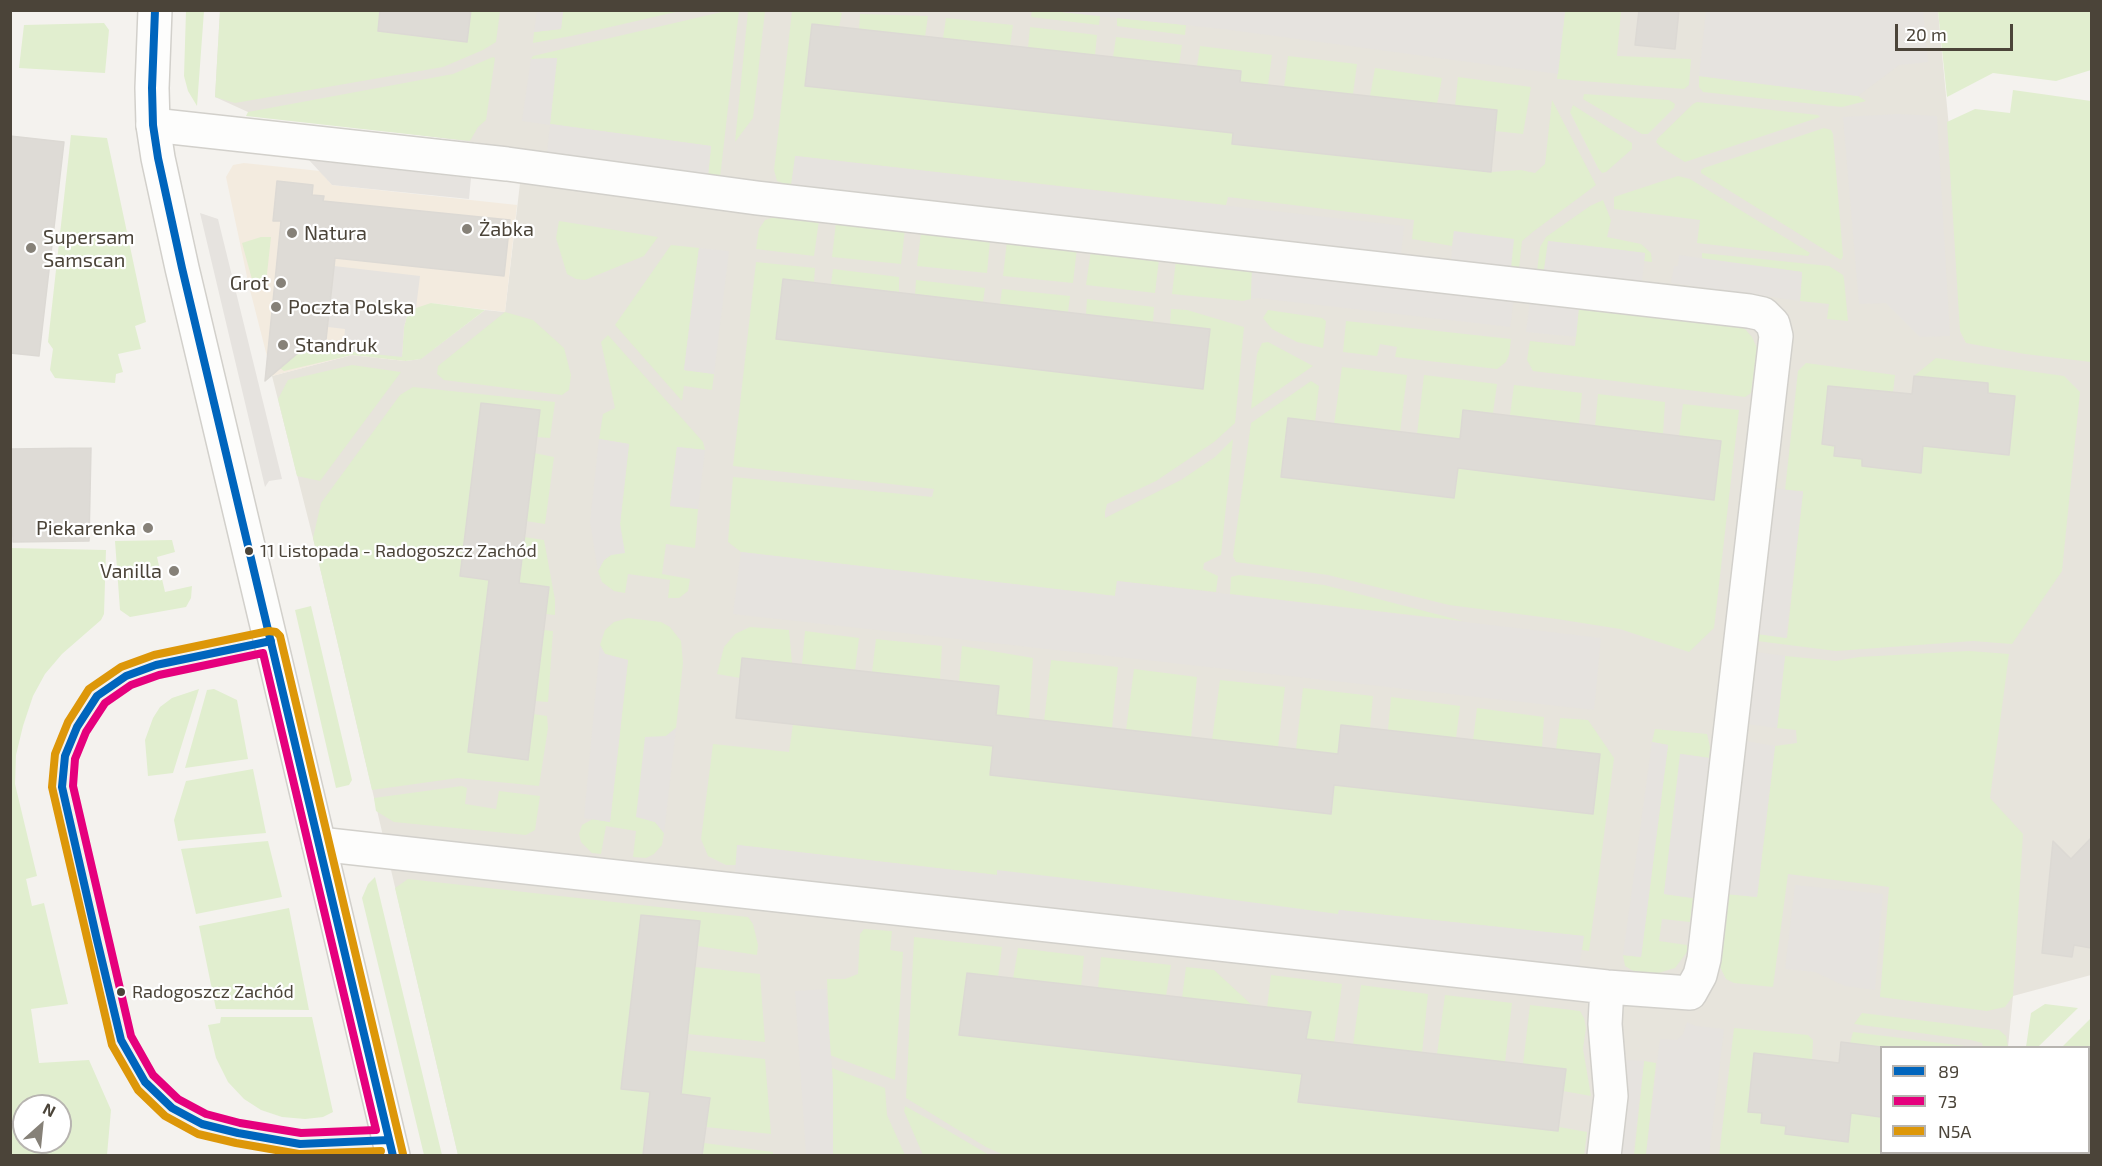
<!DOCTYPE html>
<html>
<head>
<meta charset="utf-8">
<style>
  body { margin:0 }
  #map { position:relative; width:2102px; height:1166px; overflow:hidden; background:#f4f2ee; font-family:"Exo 2",sans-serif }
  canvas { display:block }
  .frame { position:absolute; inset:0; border:12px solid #4b4439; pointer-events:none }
  .legend { position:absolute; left:1880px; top:1046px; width:210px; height:108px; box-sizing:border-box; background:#fff; border:2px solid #b7b4b0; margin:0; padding:8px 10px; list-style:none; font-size:18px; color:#4b4439 }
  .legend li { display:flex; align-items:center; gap:12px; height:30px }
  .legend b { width:30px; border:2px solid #b7b4b0 }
  .north { position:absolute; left:12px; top:1094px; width:60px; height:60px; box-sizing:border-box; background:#fff; border:2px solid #b7b4b0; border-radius:50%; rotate:27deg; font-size:16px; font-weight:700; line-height:24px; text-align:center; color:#4b4439 }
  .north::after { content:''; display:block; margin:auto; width:21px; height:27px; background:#868178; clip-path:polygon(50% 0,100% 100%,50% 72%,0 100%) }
  .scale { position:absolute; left:1895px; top:24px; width:118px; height:27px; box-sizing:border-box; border:3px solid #4b4439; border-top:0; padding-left:8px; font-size:18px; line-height:21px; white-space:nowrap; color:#4b4439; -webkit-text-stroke:4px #fff; paint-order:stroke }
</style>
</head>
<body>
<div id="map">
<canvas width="2102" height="1166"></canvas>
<div class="frame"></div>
<ul class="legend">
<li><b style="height:8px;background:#0065bd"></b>89</li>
<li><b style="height:8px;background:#e5007d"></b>73</li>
<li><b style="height:8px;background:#dd9709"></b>N5A</li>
</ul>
<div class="north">N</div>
<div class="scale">20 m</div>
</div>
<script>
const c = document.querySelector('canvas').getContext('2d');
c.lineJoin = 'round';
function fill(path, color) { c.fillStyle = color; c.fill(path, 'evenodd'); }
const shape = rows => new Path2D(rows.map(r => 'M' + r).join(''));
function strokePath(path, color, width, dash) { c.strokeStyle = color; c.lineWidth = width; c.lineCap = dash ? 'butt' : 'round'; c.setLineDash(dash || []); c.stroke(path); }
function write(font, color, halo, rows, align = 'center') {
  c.font = font + ' "Exo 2",sans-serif'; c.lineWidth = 4.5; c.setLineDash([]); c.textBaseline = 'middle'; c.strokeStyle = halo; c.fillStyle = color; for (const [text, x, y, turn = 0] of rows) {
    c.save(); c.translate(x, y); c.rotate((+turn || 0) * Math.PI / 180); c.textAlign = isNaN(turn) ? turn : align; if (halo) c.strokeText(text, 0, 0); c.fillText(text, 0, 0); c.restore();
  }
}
fill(shape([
  [220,10,1938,11,1969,339,2091,352,2091,975,2013,996,2008,1047,1882,1048,1882,1152,1996,1153,1996,1155,458,1155,313,538,272,376,352,355,406,361,420,359,485,310,505,312,524,149,248,112,215,97]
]), '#e7e4dc');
fill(shape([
  [244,163,320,171,332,185,517,205,505,312,431,303,406,361,352,355,272,376,249,286,226,177,233,165]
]), '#f3ebdf');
fill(shape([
  [832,10,842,13,839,27,813,24,806,86,1233,133,1232,144,1491,172,1521,170,1535,173,1545,164,1552,100,1596,185,1534,231,1522,241,1519,268,1511,268,1454,231,1452,246,1412,239,1414,220,1228,197,1226,205,796,156,791,186,777,181,774,170,792,11],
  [1032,10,1052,11,1100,16,1099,25,1031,17],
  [186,11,204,11,197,106,188,91,184,76],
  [220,11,410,11,407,35,467,42,471,11,500,11,496,42,483,50,443,67,235,103,215,97],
  [563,11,680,11,571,36,533,43,534,32,561,29],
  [726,11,739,11,720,178,708,176,711,146,550,124,557,58,531,59,533,56],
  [748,11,765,11,753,118,735,142],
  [1565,11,1621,11,1617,56,1691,59,1689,85,1684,89,1557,79],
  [1938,11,2091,11,2091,70,2056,81,1993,73,1947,97],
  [860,14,928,16,925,37,859,29],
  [946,18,1013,25,1010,46,943,38],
  [1117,18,1186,25,1185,35,1117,26],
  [104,23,109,30,105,73,19,68,24,25],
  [1030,27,1097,35,1095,55,1028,48],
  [1116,37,1182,45,1179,64,1113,57],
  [1200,46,1272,55,1268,85,1240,82,1241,71,1197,66],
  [1288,56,1357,64,1353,94,1284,87],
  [493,57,495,58,486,120,478,127,470,141,246,116,248,112,453,74],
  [1375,68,1442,78,1437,104,1370,96],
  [1699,76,1858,96,1866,101,1842,107,1703,92,1699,87],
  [1458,77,1531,87,1523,134,1495,131,1497,110,1455,106],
  [2013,90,2091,101,2091,362,2025,354,1966,343,1960,331,1947,122,1975,109,2010,113],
  [1584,94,1669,100,1675,104,1674,108,1648,134,1642,134,1583,99],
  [1697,102,1818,115,1820,117,1685,162,1661,147,1656,142,1658,138,1693,104],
  [1573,105,1632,143,1632,149,1606,172,1602,173,1598,168,1570,112],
  [1824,128,1831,130,1833,134,1843,256,1841,260,1701,173,1701,170,1704,168],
  [71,135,107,138,146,322,135,326,141,349,118,354,123,372,116,374,115,383,55,378,50,370,53,349,48,342],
  [1678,176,1690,179,1810,253,1808,256,1697,243,1700,220,1614,209,1614,197],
  [1603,200,1611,220,1607,237,1641,244,1651,253,1652,262,1644,261,1645,253,1549,241,1544,270,1537,271,1540,247,1546,237,1590,206],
  [778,216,819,220,814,256,756,249,759,229,765,220],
  [559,221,578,224,658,237,644,256,585,280,576,279,567,274,556,238],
  [836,222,905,229,901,264,832,257],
  [921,233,990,240,987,273,917,266],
  [261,237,271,237,266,283,253,283,242,243],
  [1007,241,1077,248,1073,283,1003,276],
  [671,245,699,248,684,370,714,374,712,390,684,386,682,401,615,325],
  [1091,250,1159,259,1155,293,1086,285],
  [1702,253,1829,266,1843,275,1844,279,1848,321,1827,319,1829,304,1800,301,1802,272,1702,259],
  [1176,260,1252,270,1251,299,1243,301,1172,294],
  [756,262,815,268,814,282,783,279,776,339,1203,389,1210,329,1170,324,1171,309,1187,310,1244,327,1235,423,1214,442,1156,481,1107,504,1105,512,1105,518,1181,480,1215,457,1233,439,1221,555,1204,563,1203,569,1218,576,1216,592,1117,581,1115,596,741,552,728,542,733,477,932,497,934,489,733,466],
  [833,269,899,277,899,292,831,284],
  [916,280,985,288,983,302,915,294],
  [1002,289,1070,296,1068,312,1000,304],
  [1087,299,1154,307,1153,322,1086,314],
  [431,303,485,310,421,359,406,361,352,355,284,371,280,368,296,346,402,356,404,327,407,316,416,308],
  [1579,306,1731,323,1745,329,1752,337,1757,348,1751,393,1745,397,1533,371,1527,360,1530,341,1575,346],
  [1268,310,1322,318,1326,321,1323,348,1297,342,1272,329,1263,318],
  [505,312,533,320,564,348,571,375,569,390,562,395,444,380,437,374,438,366],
  [1346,321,1511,339,1509,355,1506,362,1497,369,1395,357,1397,347,1380,344,1377,356,1343,352],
  [608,335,703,442,705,450,677,447,670,506,698,509,695,548,666,544,662,574,690,579,688,591,679,598,668,598,670,580,628,574,625,593,614,591,602,582,598,571,604,560,611,555,624,552,620,524,629,444,599,439,603,414,615,408,601,342],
  [1268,342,1313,366,1251,409,1257,354,1262,343],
  [1936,358,2064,376,2080,392,2062,571,2012,644,1973,641,1836,651,1757,641,1758,634,1787,638,1803,491,1785,490,1798,371,1806,363,1895,375,1893,392,1828,386,1822,444,1835,446,1835,456,1862,459,1862,466,1920,473,1923,446,2009,455,1988,393,1988,383,1914,376],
  [352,365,401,372,320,481,297,476,278,399,288,380],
  [1342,367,1407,375,1400,432,1334,424],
  [1424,375,1497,384,1493,413,1463,410,1460,439,1417,434],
  [1311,381,1319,386,1315,422,1282,477,1454,498,1458,468,1713,500,1721,441,1679,436,1683,404,1739,410,1714,628,1689,652,1620,629,1557,619,1449,605,1328,575,1236,562,1233,556,1251,423],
  [1514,385,1582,393,1579,424,1510,415],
  [413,387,555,402,550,438,536,437,539,410,481,403,460,576,489,580,468,752,528,760,533,714,547,716,548,728,539,786,458,778,372,790,313,538,321,503,400,395],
  [1598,394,1665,402,1663,434,1595,426],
  [534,453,554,457,545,524,526,521],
  [524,537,544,540,555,600,555,615,546,614,549,587,519,583],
  [172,540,175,552,157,557,165,592,192,586,191,598,186,607,130,617,120,610,115,541],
  [11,548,106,550,104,614,101,620,62,654,45,674,33,696,23,726,16,755,15,784,37,876,26,879,32,906,44,903,68,1004,31,1009,39,1063,89,1060,111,1110,107,1155,11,1155],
  [24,1106,60,1106,60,1142,24,1142],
  [1239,575,1324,585,1463,621,1230,594,1231,577],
  [311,606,352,780,349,785,336,788,295,610],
  [628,618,661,622,670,627,681,641,683,663,676,728,666,736,636,816,655,822,664,833,662,845,654,854,646,858,633,857,636,831,606,826,601,854,592,853,581,842,579,834,582,825,593,819,610,822,628,660,605,654,600,645,605,630,614,622],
  [750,627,789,630,792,663,743,658,740,678,717,674,724,647,735,634],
  [544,630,553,631,548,702,535,701],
  [805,631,859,638,855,670,802,664],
  [876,639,942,646,940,679,872,672],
  [962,646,1033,658,1029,719,996,715,999,686,959,681],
  [1969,651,2009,654,1990,798,2023,834,2013,996,2005,1007,1987,1011,1880,997,1889,887,1788,874,1773,987,1734,983,1726,979,1720,967,1727,894,1757,897,1775,746,1797,743,1796,730,1777,728,1785,656,1836,661,1859,657],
  [1051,660,1118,667,1112,728,1044,721],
  [1134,669,1197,677,1191,737,1126,730],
  [1220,680,1285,687,1278,747,1212,740],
  [1303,688,1373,696,1370,728,1341,725,1338,754,1296,749],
  [199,689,173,773,148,776,145,740,153,718,160,707,172,698],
  [214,689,237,700,248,759,185,768,207,690],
  [1391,697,1460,706,1456,738,1388,730],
  [1477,708,1544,717,1542,747,1473,740],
  [1560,718,1588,720,1614,758,1589,951,1582,950,1583,936,1339,910,1338,915,997,871,997,875,738,845,736,865,726,865,708,856,701,839,713,744,789,752,793,724,993,746,991,775,1331,814,1334,785,1593,814,1600,754,1556,749],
  [1655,729,1707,734,1710,747,1709,758,1681,754,1664,894,1693,898,1690,922,1662,919,1659,941,1687,945,1687,952,1675,968,1655,974,1635,972,1625,966,1623,955,1641,957,1668,745,1652,742],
  [253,769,266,833,178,841,174,820,186,781],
  [462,786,467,788,465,804,496,809,499,791,540,796,535,830,526,835,394,822,376,811,374,798],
  [268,841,282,897,196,914,181,849],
  [375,877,398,973,442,1155,424,1155,362,898,368,884],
  [408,879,748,917,753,924,758,945,757,955,698,946,700,921,641,915,621,1088,650,1092,643,1155,458,1155,395,888],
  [289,908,309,1010,216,1009,199,926],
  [864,929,892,931,890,950,903,952,895,1080,830,1055,827,979,845,979,858,974,860,934],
  [914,937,1002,947,998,977,967,974,959,1035,1300,1074,1302,1074,1299,1103,1558,1131,1559,1127,1587,1132,1584,1156,1006,1156,986,1147,906,1098],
  [1018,948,1084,956,1081,987,1013,979],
  [1101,957,1171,965,1166,996,1098,988],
  [695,967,760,974,765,1042,688,1034],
  [1186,967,1214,970,1253,1006,1182,998],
  [1271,975,1342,984,1334,1043,1306,1040,1311,1012,1267,1008],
  [1361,985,1428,994,1422,1053,1353,1045],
  [1445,995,1512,1003,1505,1062,1437,1054],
  [2045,1004,2078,1008,2038,1047,2026,1047,2031,1013],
  [1530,1005,1580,1011,1584,1018,1586,1028,1583,1049,1591,1096,1563,1091,1565,1069,1523,1064],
  [1862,1013,1999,1030,2006,1036,2008,1047,1983,1047,1982,1043,1971,1040,1854,1024],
  [221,1017,312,1017,333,1112,323,1117,305,1119,282,1117,261,1110,244,1099,228,1082,216,1058,208,1025,220,1023],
  [2091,1018,2091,1084,2089,1083,2088,1048,2062,1047],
  [1734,1028,1808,1035,1813,1040,1812,1060,1754,1053,1748,1111,1762,1113,1761,1123,1786,1126,1786,1134,1847,1142,1851,1113,1881,1117,1882,1152,1961,1153,1961,1156,1719,1156],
  [1853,1032,1973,1047,1888,1048,1850,1043],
  [686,1050,765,1059,771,1134,706,1127,709,1098,681,1094],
  [1644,1061,1656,1063,1646,1155,1634,1156],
  [832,1068,885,1088,887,1115,905,1155,833,1155],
  [2089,1096,2091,1097,2091,1155,2014,1155,2015,1152,2088,1152],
  [905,1106,935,1123,989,1155,923,1155,904,1111],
  [704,1143,773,1152,773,1155,703,1155]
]), '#e1eecf');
fill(shape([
  [537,11,563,11,561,29,534,32],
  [1052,11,1565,10,1565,11,1558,74,1223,29],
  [1706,11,1923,11,1928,62,1899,65,1858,96,1699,76],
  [557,58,550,124,711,146,708,176,547,152,550,125,522,121,531,59],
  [1898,114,1937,116,1950,336,1920,337,1886,303,1859,304,1843,117],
  [795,156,1404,226,1401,254,993,211,791,186],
  [309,160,471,178,469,199,332,185],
  [200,213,218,219,282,479,269,481,265,487],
  [1454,231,1514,239,1511,268,1451,260],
  [1548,241,1645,253,1642,282,1544,270],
  [699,248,729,251,714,374,684,370],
  [1679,255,1802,272,1800,301,1671,283,1674,266,1678,266],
  [334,266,420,276,416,308,407,316,404,327,402,357,343,351,345,329,328,327],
  [1252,270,1514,298,1510,327,1258,298,1251,299],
  [1530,301,1579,306,1576,337,1526,332],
  [599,439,629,444,620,524,625,553,611,555,604,560,598,571,590,522],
  [677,447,705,450,698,509,670,506],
  [1774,488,1803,492,1786,638,1758,634],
  [741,552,1115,596,1117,581,1601,638,1594,710,733,614],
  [600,645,605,654,628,660,610,822,584,818],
  [1756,652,1785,656,1777,728,1747,724],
  [676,728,664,833,655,822,636,817,645,737,666,736],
  [1746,741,1775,746,1757,897,1727,894],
  [1652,742,1668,745,1641,957,1623,955],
  [1680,754,1709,758,1693,898,1664,894],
  [737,845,997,875,997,870,1131,886,1338,914,1339,910,1584,936,1579,967,735,872],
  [1795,885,1883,894,1875,990,1845,986,1815,972,1785,969],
  [826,989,833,1083,833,1155,806,1155,795,991],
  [1687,1022,1696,1026,1724,1029,1709,1155,1646,1155,1660,1039,1677,1040,1683,1034],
  [1621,1052,1627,1060,1644,1061,1633,1155,1619,1156]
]), '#e6e3df');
const building = shape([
  [380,10,471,10,467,42,378,31,380,10],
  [1639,10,1679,10,1675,49,1635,45,1639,10],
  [812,24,1241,71,1240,82,1497,110,1491,172,1232,144,1233,133,805,86,812,24],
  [10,136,64,142,39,356,10,353,10,136],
  [277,181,313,185,312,195,324,196,323,201,510,220,504,276,335,258,325,349,305,347,265,381,281,221,273,221,277,181],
  [783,279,1210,329,1203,389,776,339,783,279],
  [1914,376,1988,383,1988,393,2015,396,2009,455,1923,446,1921,473,1862,466,1862,459,1834,456,1835,446,1822,444,1828,386,1912,394,1914,376],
  [481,403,540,410,519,583,549,587,528,760,468,752,489,580,460,576,481,403],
  [1463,410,1721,441,1714,500,1458,468,1454,498,1281,477,1288,418,1460,439,1463,410],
  [91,448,89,541,13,542,10,449,91,448],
  [742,658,999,686,996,715,1278,747,1338,754,1341,725,1600,754,1593,814,1334,785,1331,814,990,775,993,746,736,718,742,658],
  [2091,838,2091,948,2074,945,2072,957,2042,953,2053,841,2071,859,2091,838],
  [641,915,700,921,681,1094,710,1098,702,1155,643,1155,650,1092,621,1089,641,915],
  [967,973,1311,1012,1306,1039,1566,1069,1558,1131,1298,1102,1302,1074,959,1035,967,973],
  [1841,1042,1881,1047,1881,1117,1851,1113,1848,1142,1785,1134,1786,1126,1761,1123,1762,1113,1748,1112,1754,1053,1839,1063,1841,1042]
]);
fill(building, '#dedbd6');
strokePath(building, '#dcd9d4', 1.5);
const minor = shape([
  [153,125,507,164,757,198,1749,311,1763,314,1773,324,1776,336,1704,959,1700,975,1690,993,1607,987,319,844],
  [1604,1156,1611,1096,1605,1024,1607,987]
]);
const tertiary = shape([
  [155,10,152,88,153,125,158,158,182,268,393,1156]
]);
strokePath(minor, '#d2d0cb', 36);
strokePath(tertiary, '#d2d0cb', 36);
strokePath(minor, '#fdfdfc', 33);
strokePath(tertiary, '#fdfdfc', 33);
strokePath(shape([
  [155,10,152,88,153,125,158,158,182,268,393,1156],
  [271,641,156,665,126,676,97,696,77,727,65,756,62,787,97,940,121,1040,145,1082,172,1108,202,1124,238,1133,300,1144,389,1140]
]), '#0065bd', 8);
strokePath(shape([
  [263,653,376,1130,301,1133,240,1123,206,1114,178,1099,153,1075,131,1036,73,786,75,759,86,732,105,703,131,685,159,675,263,653]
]), '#e5007d', 8);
strokePath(shape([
  [381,1151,299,1154,236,1143,198,1134,165,1116,138,1090,112,1045,52,787,55,754,68,722,89,689,121,667,154,655,269,631,276,632,280,636,403,1154]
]), '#dd9709', 8);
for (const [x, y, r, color] of [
  [467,229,6,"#868178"],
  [292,233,6,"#868178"],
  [31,248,6,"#868178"],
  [281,283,6,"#868178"],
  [276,307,6,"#868178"],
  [283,345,6,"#868178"],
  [148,528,6,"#868178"],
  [249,551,5,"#4b4439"],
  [174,571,6,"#868178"],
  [121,992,5,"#4b4439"]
]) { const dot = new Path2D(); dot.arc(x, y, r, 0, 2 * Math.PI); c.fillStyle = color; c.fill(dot); strokePath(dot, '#fff', 2); }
write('18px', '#4b4439', '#fff', [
  ["11 Listopada - Radogoszcz Zachód",260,551],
  ["Radogoszcz Zachód",132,992]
], 'left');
write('20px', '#4b4439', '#fff', [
  ["Żabka",479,229],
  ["Natura",304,233],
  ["Supersam",43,237],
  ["Samscan",43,260],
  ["Grot",269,283,"right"],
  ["Poczta Polska",288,307],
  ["Standruk",295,345],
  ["Piekarenka",136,528,"right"],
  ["Vanilla",162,571,"right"]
], 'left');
</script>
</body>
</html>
